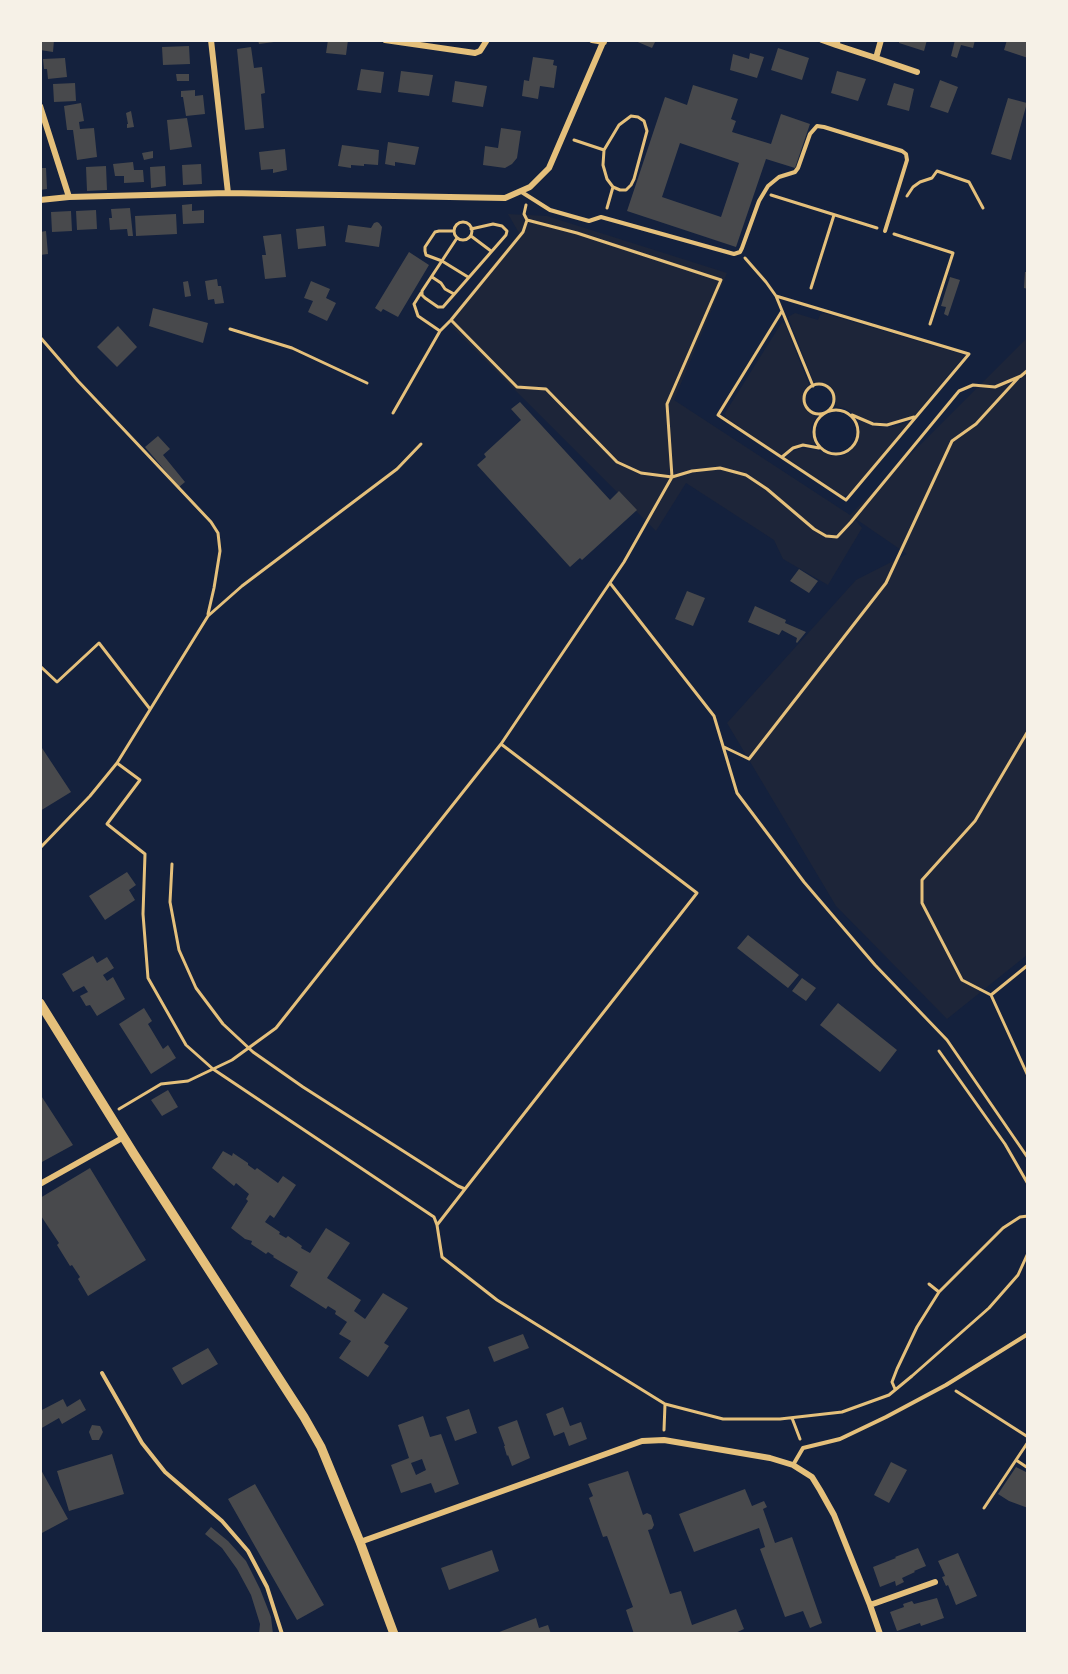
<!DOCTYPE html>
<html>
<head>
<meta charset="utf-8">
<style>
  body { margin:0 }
  #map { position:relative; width:1068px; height:1674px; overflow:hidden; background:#14213d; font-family:Figtree,sans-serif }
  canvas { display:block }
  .frame { position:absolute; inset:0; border:42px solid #f6f1e7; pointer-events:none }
</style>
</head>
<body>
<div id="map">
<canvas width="1068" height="1674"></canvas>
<div class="frame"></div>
</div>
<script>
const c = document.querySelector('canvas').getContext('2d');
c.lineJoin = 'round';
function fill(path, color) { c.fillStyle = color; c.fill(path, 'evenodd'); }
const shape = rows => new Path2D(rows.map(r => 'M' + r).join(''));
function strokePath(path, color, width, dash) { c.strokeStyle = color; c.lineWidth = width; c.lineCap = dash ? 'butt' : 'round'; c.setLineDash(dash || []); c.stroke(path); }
fill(shape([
  [508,214,547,216,727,273,674,400,850,515,1027,338,1027,955,947,1019,836,906,727,723,856,580,907,554,853,517,862,528,828,585,783,559,774,540,686,483,656,531,447,322,519,233],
  [795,313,818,320,820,315,823,313,965,355,915,415,903,420,888,423,873,422,858,417,844,408,838,407,836,406,836,397,834,390,829,385,823,383,814,383,788,317],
  [782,322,785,324,809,385,803,392,803,405,809,413,817,416,811,426,811,433,815,444,805,443,791,447,781,455,726,418,725,413],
  [858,420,874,426,886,427,897,426,911,421,848,495,843,496,785,457,791,452,802,448,817,450,832,456,841,456,848,453,853,449,857,442,860,434,860,426]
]), '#1d2539');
fill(shape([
  [40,40,54,40,53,52,40,50],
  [258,40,274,40,274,42,259,44],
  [328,40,348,40,346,55,326,53],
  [633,40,656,40,652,48],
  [899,40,927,40,924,51,899,43],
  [955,40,975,40,973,48,961,45,957,58,951,56],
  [1007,40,1028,40,1028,58,1004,50],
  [189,46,190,64,163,65,162,47],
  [251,47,254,68,262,67,265,93,261,94,264,128,245,130,237,49],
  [778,48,809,58,802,80,771,70],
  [750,53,764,57,757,78,730,70,733,54,749,59],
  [533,57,554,60,553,65,557,66,554,88,540,86,538,99,522,96,524,80,529,81],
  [65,58,67,77,48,79,47,69,44,69,43,59],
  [361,69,384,72,381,93,357,90],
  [401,71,433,75,429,96,398,92],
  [837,71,866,79,858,101,831,93],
  [176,74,189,74,189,81,177,81],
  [940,80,958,87,948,113,930,107],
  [455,81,487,86,483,107,452,102],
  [75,83,76,101,54,102,53,84],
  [894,83,914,89,909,111,887,105],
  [693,85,738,99,731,119,736,121,732,132,771,144,781,114,810,124,795,168,766,159,736,247,627,211,665,97,687,105],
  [680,143,739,163,721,217,662,197],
  [195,90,195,96,203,95,205,114,186,116,183,97,181,97,181,91],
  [1008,98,1027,103,1011,160,991,154],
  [81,103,84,121,79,122,80,129,94,128,97,157,77,160,73,130,67,130,64,106],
  [131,111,134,127,127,128,127,124,128,124,126,113],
  [187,118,192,147,170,150,167,120],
  [501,128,521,131,517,158,512,164,505,168,483,165,485,146,498,148],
  [388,142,419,147,415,165,395,162,395,166,385,164],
  [342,145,379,150,378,165,364,164,364,166,351,165,351,168,338,166],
  [285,149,287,170,273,173,273,169,261,170,259,152],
  [153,151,153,158,144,160,142,153],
  [133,162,134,170,143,170,144,182,124,183,124,176,115,176,113,164],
  [201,164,202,184,183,185,182,165],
  [106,166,107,190,87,191,86,167],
  [165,166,166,186,151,188,150,167],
  [40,168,46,168,47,189,40,190],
  [192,204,192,211,204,210,204,223,183,224,182,205],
  [130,208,133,236,128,236,127,229,110,230,109,218,112,218,111,209],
  [96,210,97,229,77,230,76,211],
  [71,211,72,231,52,232,51,212],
  [176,214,177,234,136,236,135,216],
  [377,222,379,223,382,227,379,247,345,242,348,225,371,228,374,223],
  [324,226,326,246,298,249,296,229],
  [46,231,48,254,40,255,40,232],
  [281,234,286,277,265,279,262,255,266,255,263,236],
  [409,252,429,265,398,317,383,309,381,312,375,308],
  [1025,272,1028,272,1028,289,1024,288],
  [950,277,960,280,948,316,944,314,946,307,941,306],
  [217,279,218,286,221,286,224,303,215,304,214,299,208,300,205,281],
  [188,281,191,296,185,297,183,282],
  [311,281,330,289,326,298,336,303,327,321,308,312,313,301,304,298],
  [153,308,208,323,203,343,149,326],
  [118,326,137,347,117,367,97,347],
  [520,402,610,500,619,491,637,510,582,560,580,558,570,567,477,465,486,457,484,454,521,420,511,409],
  [158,436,170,449,163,455,185,482,179,487,145,447],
  [799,569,818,581,809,593,790,581],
  [687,591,705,598,693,626,675,619],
  [755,606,786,620,785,623,806,632,797,643,796,642,797,638,782,630,779,635,748,622],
  [40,745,71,792,40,811],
  [127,872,136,885,129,890,135,900,105,920,89,896],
  [748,935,799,975,788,988,737,948],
  [93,956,97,963,107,957,114,968,103,975,107,981,113,977,125,999,97,1016,90,1005,86,1006,80,996,88,992,84,986,73,992,62,974],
  [802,978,816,988,806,1001,792,991],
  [838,1003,897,1050,880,1072,820,1025],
  [144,1008,152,1021,148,1024,163,1049,168,1045,176,1058,151,1074,119,1024],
  [168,1090,178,1107,162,1116,151,1100],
  [40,1094,73,1145,40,1163],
  [223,1151,232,1156,233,1153,248,1163,248,1165,255,1170,257,1168,278,1183,283,1176,296,1185,274,1218,270,1215,265,1222,280,1232,279,1234,286,1238,288,1236,302,1246,301,1248,310,1253,326,1228,350,1243,327,1278,361,1300,354,1311,365,1319,383,1293,408,1308,384,1343,389,1346,368,1377,339,1358,351,1341,339,1334,347,1322,335,1314,336,1311,328,1306,326,1309,290,1286,298,1272,273,1257,274,1256,268,1252,266,1254,251,1244,252,1241,245,1239,231,1228,248,1201,246,1199,249,1194,236,1183,234,1186,212,1168],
  [90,1168,146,1260,88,1296,78,1279,80,1277,72,1265,70,1266,57,1245,59,1243,43,1219,40,1214,40,1198],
  [523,1334,529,1348,494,1362,488,1347],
  [208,1348,218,1364,182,1385,172,1368],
  [63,1399,67,1407,80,1399,86,1410,62,1424,59,1418,40,1429,40,1411],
  [563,1407,570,1426,581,1422,587,1439,569,1446,564,1432,554,1436,546,1414],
  [469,1409,477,1433,455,1441,446,1417],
  [423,1416,430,1437,441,1434,459,1484,435,1493,431,1483,401,1493,391,1465,409,1458,398,1425],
  [422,1459,426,1470,416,1475,411,1463],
  [517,1420,530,1458,512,1466,508,1455,507,1456,504,1446,505,1446,498,1427],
  [92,1425,100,1426,103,1432,99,1440,92,1440,89,1432],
  [112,1454,124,1494,69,1511,57,1471],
  [891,1462,907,1470,889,1503,874,1495],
  [1016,1467,1028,1473,1028,1508,1009,1501,998,1494],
  [40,1468,68,1519,40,1534],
  [628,1471,643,1515,647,1513,651,1515,654,1525,652,1529,648,1530,670,1594,681,1591,692,1625,736,1609,744,1629,733,1634,634,1634,626,1610,633,1607,607,1536,603,1537,589,1498,593,1496,588,1484],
  [255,1484,324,1605,297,1620,228,1499],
  [745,1489,752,1506,764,1501,767,1507,763,1509,775,1543,792,1537,822,1623,810,1628,803,1611,785,1617,760,1549,765,1547,759,1528,694,1552,679,1514],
  [211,1527,228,1541,246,1561,260,1589,271,1617,273,1634,259,1634,260,1624,251,1595,237,1569,222,1548,205,1534],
  [918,1548,926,1566,914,1571,915,1572,902,1578,904,1582,896,1586,895,1581,880,1587,873,1567,896,1558,895,1557],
  [492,1550,499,1571,449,1590,441,1568],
  [958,1553,977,1596,956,1605,948,1585,946,1586,942,1577,945,1576,938,1561],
  [937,1598,944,1618,921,1626,920,1623,897,1631,890,1612,904,1607,903,1604,912,1601,914,1604],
  [536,1618,539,1628,548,1625,551,1634,494,1634]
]), '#48494c');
strokePath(shape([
  [631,116,638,117,644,121,647,131,634,179,631,185,626,190,620,190,613,187,607,179,603,165,604,150,619,125,631,116],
  [574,140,604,150],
  [771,195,877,228],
  [907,196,913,187,920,182,932,178,937,171,969,182,983,208],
  [607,208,613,187],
  '454 231a9 9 0 1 1 18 0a9 9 0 1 1-18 0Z',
  [454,231,439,231,435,232,425,247,425,251,426,255,442,261,468,277],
  [894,234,953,253,930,324],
  [471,236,491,251],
  [457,238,422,291,422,295,425,298,438,307,443,307,506,235,507,231,502,226,493,224,471,229],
  [745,258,766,282,776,296,813,386],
  [432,277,441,283,445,289,454,294],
  [811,288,834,215],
  [421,293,414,304,418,316,440,331],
  [776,296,969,354,846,500,718,415,782,311],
  [451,320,517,387,546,389,617,462,641,473,672,477,692,471,720,468,746,475,767,489,814,529,826,536,837,537,851,522,959,391,973,385,995,387,1021,376,1028,370],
  [230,329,292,348,367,383],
  [40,337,78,381,211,522,218,533,220,551,214,588,208,614],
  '804 399a15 15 0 1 1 30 0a15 15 0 1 1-30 0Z',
  '814 432a22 22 0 1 1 44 0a22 22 0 1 1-44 0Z',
  [393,413,440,331,451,320,523,232,527,220,524,214,526,205],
  [852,415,873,424,887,425,914,417],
  [782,457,793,448,803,445,819,448],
  [610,583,714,716,737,793,804,882,875,965,947,1040,1028,1158],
  [40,666,57,682,99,643,150,709],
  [724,747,749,759,886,583,952,441,976,424,1019,377],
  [117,763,140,780,107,824,145,854,143,914,148,978,186,1045,213,1069,434,1217,437,1225,442,1257,497,1300,665,1404,723,1419,780,1419,842,1412,889,1395,912,1376,989,1308,1018,1275,1028,1253],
  [40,848,90,796,117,763,208,616,242,586,397,469,421,444],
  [172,864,170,902,179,950,196,988,223,1024,253,1052,303,1087,458,1186,465,1189,697,893,501,744],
  [1028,965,991,995,1028,1076],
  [991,995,962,980,922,903,922,880,975,821,1028,731],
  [939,1051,1005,1144,1028,1184],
  [119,1109,161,1084,188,1081,232,1060,276,1028,501,744,624,562,672,477,667,404,721,280,577,233,527,220],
  [437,1225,465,1189],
  [929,1284,939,1292],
  [895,1389,892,1382,897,1369,917,1327,939,1292,1003,1228,1020,1217,1028,1216],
  [956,1391,1028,1437],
  [792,1418,800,1439],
  [664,1430,665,1404],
  [1028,1442,1016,1460,1028,1468],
  [984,1508,1016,1460]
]), '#e5c07b', 3);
strokePath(shape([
  [520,191,550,210,571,216,589,221,601,217,734,254,740,252,742,248,759,201,768,186,779,177,795,172,798,168,810,134,817,126,824,127,902,151,906,154,907,160,885,231],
  [102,1373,142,1443,165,1472,222,1521,248,1551,267,1587,282,1634],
  [793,1465,803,1448,840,1439,886,1417,946,1385,1028,1334]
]), '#e5c07b', 4);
strokePath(shape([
  [211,40,228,193],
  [385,40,475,53,480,51,487,40],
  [592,40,604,42],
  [822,40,836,45],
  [838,40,836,45,876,58,881,40],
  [876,58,917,72],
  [40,106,69,197],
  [40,200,69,197,228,193,505,198,530,187,549,168,604,40],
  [40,1184,124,1137],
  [360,1542,642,1441,664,1440,770,1458,793,1465,812,1477,820,1490,834,1515,870,1605,880,1634],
  [870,1605,935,1582]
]), '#e5c07b', 6);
strokePath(shape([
  [40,1003,134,1154,304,1417,321,1447,360,1542,394,1634]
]), '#e5c07b', 9);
</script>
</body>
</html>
